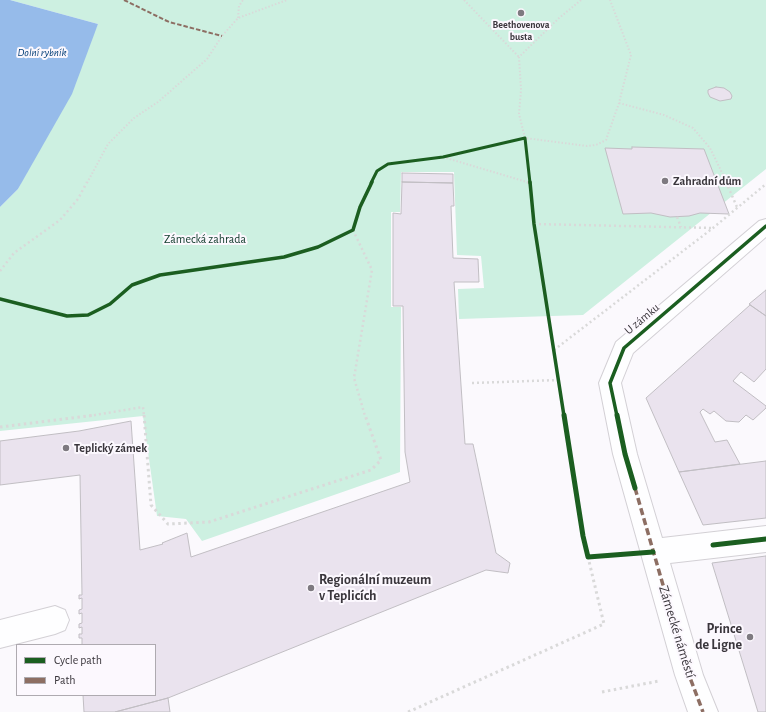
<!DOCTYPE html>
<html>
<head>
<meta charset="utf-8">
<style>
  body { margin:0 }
  #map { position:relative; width:766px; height:712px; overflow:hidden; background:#fbf9fd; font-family:"Alegreya Sans",sans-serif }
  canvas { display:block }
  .legend { position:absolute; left:16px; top:644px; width:140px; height:52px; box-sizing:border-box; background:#fcf8fe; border:1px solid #aeaab0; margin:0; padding:5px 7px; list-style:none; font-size:12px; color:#3a363c }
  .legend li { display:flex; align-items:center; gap:8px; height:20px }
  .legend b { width:20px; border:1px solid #aeaab0 }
</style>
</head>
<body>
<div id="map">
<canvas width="766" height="712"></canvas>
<ul class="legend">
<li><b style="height:5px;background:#1b5e20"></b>Cycle path</li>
<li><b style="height:5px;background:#8d6e63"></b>Path</li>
</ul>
</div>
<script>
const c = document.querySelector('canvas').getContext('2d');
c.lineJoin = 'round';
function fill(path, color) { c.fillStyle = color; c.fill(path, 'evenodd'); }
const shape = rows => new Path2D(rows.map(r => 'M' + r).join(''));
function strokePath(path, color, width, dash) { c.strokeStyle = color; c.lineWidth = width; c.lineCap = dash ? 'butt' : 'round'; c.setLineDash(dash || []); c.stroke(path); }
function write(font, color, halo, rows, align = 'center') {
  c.font = font + ' "Alegreya Sans",sans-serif'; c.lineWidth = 4; c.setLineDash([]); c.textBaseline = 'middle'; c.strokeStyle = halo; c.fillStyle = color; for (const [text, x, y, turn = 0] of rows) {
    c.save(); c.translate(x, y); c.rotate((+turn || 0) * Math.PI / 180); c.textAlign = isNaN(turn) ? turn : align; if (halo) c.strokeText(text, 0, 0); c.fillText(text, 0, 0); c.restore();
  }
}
fill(shape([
  [10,0,766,0,766,169,583,315,459,319,458,289,484,288,481,256,457,255,454,172,401,172,400,212,391,212,391,307,401,307,400,472,202,541,186,519,157,516,143,416,0,431,0,207,18,189,98,24]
]), '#cdf0e1');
fill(shape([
  [0,0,10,0,98,24,72,94,18,189,0,207]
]), '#96bbea');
const building = shape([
  [716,87,724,88,730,92,732,96,731,99,720,101,710,97,708,93,708,90,716,87],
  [632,147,704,149,729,214,700,213,689,216,670,217,651,213,623,214,605,148,632,149,632,147],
  [402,173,453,174,453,183,402,182,402,173],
  [402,182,453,183,454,206,451,206,453,258,478,259,479,282,454,282,465,444,473,444,496,553,510,563,508,573,486,570,168,698,115,712,84,712,83,695,155,695,155,645,82,645,82,638,79,638,79,634,82,634,82,627,79,628,79,624,82,623,82,613,79,614,79,610,82,609,82,598,79,599,79,595,82,595,80,475,0,485,0,441,79,431,131,421,140,550,163,544,162,543,187,533,191,557,410,482,405,452,403,306,393,306,393,213,401,214,402,182],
  [766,290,766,316,749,304,766,290],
  [750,305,766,316,766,369,754,382,741,372,733,381,766,406,766,408,753,420,746,415,739,422,726,421,714,411,710,414,703,409,700,412,715,442,727,440,740,464,679,472,646,398,750,305],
  [766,461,766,518,703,525,679,472,766,461],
  [766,556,766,712,758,712,712,563,766,556],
  [168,698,170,712,115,712,168,698]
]);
fill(building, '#eae3ee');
strokePath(building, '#c1bec3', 1);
const minor = shape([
  [766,219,766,237,633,353,621,383,637,454,662,538,766,526,766,552,670,563,703,675,718,712,688,712,675,675,613,454,599,383,616,342,759,221,766,219],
  [55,606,65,610,69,620,65,630,55,634,0,648,0,620,55,606]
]);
strokePath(minor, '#d3d0d5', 2);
strokePath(shape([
  [464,0,519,57],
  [581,0,558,19,519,57,521,90,519,114,525,138,587,146,596,145,606,140,619,103,631,55,610,0],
  [238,18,239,6,243,0],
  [619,103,664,115,693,128,710,148,727,183],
  [443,157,530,183],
  [87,183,108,144,134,118,158,102,207,59,222,36,238,18,287,0]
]), '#d9d9d9', 2, [1.5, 2]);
strokePath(shape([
  [527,182,530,183],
  [726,182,737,207],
  [677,217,681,227],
  [534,224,713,228],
  [353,230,372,270,354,378,365,416],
  [0,271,14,253,60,220,78,199,87,182],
  [554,350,713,228,766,184],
  [472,383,559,380],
  [89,416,143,407,144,416]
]), '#d9d9d9', 2.5, [2, 3]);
strokePath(shape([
  [144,415,151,505,168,524,209,522,371,470,381,460,365,415],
  [0,427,95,415],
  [602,692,659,681],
  [408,712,604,624,588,557]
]), '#d9d9d9', 3, [2.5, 3.5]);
fill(minor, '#fefeff');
strokePath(shape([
  [124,0,169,22,222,36]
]), '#8d6e63', 2, [4.5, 2]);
strokePath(shape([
  [635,488,689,675,703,712]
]), '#8d6e63', 3.5, [7, 3.5]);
strokePath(shape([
  [371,183,377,171,388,164,443,157,525,138,530,183]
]), '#1b5e20', 3);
strokePath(shape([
  [530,182,534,224,564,416],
  [0,299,67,316,88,315,110,304,132,285,160,275,284,257,318,247,353,230,360,207,372,182],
  [617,416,610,383,624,348,766,226]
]), '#1b5e20', 3.5);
strokePath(shape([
  [564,415,583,536,588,557,653,552],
  [617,415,625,454,635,488],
  [713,545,766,539]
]), '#1b5e20', 5);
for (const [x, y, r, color] of [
  [521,13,4,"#7e7a80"],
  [665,181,4,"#7e7a80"],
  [66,448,4,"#7e7a80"],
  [311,588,4,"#7e7a80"],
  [750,637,4,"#7e7a80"]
]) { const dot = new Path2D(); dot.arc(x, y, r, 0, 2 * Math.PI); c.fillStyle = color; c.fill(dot); strokePath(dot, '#fcf8fe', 1.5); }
write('bold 10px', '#3a363c', '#fcf8fe', [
  ["Beethovenova",521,25],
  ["busta",521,37]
]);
write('italic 11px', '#003c76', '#fcf8fe', [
  ["Dolní rybník",42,53]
]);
write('bold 12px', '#3a363c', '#fcf8fe', [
  ["Zahradní dům",673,181],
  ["Teplický zámek",74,448]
], 'left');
write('12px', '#0b3727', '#fcf8fe', [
  ["Zámecká zahrada",205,239]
]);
write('12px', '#3a363c', '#fcf8fe', [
  ["U zámku",642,319,-40]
]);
write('bold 14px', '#3a363c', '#fcf8fe', [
  ["Regionální muzeum",319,580],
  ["v Teplicích",319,596],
  ["Prince",742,629,"right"],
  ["de Ligne",742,645,"right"]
], 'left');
write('14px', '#3a363c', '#fcf8fe', [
  ["Zámecké náměstí",677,632,73]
]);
</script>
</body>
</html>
